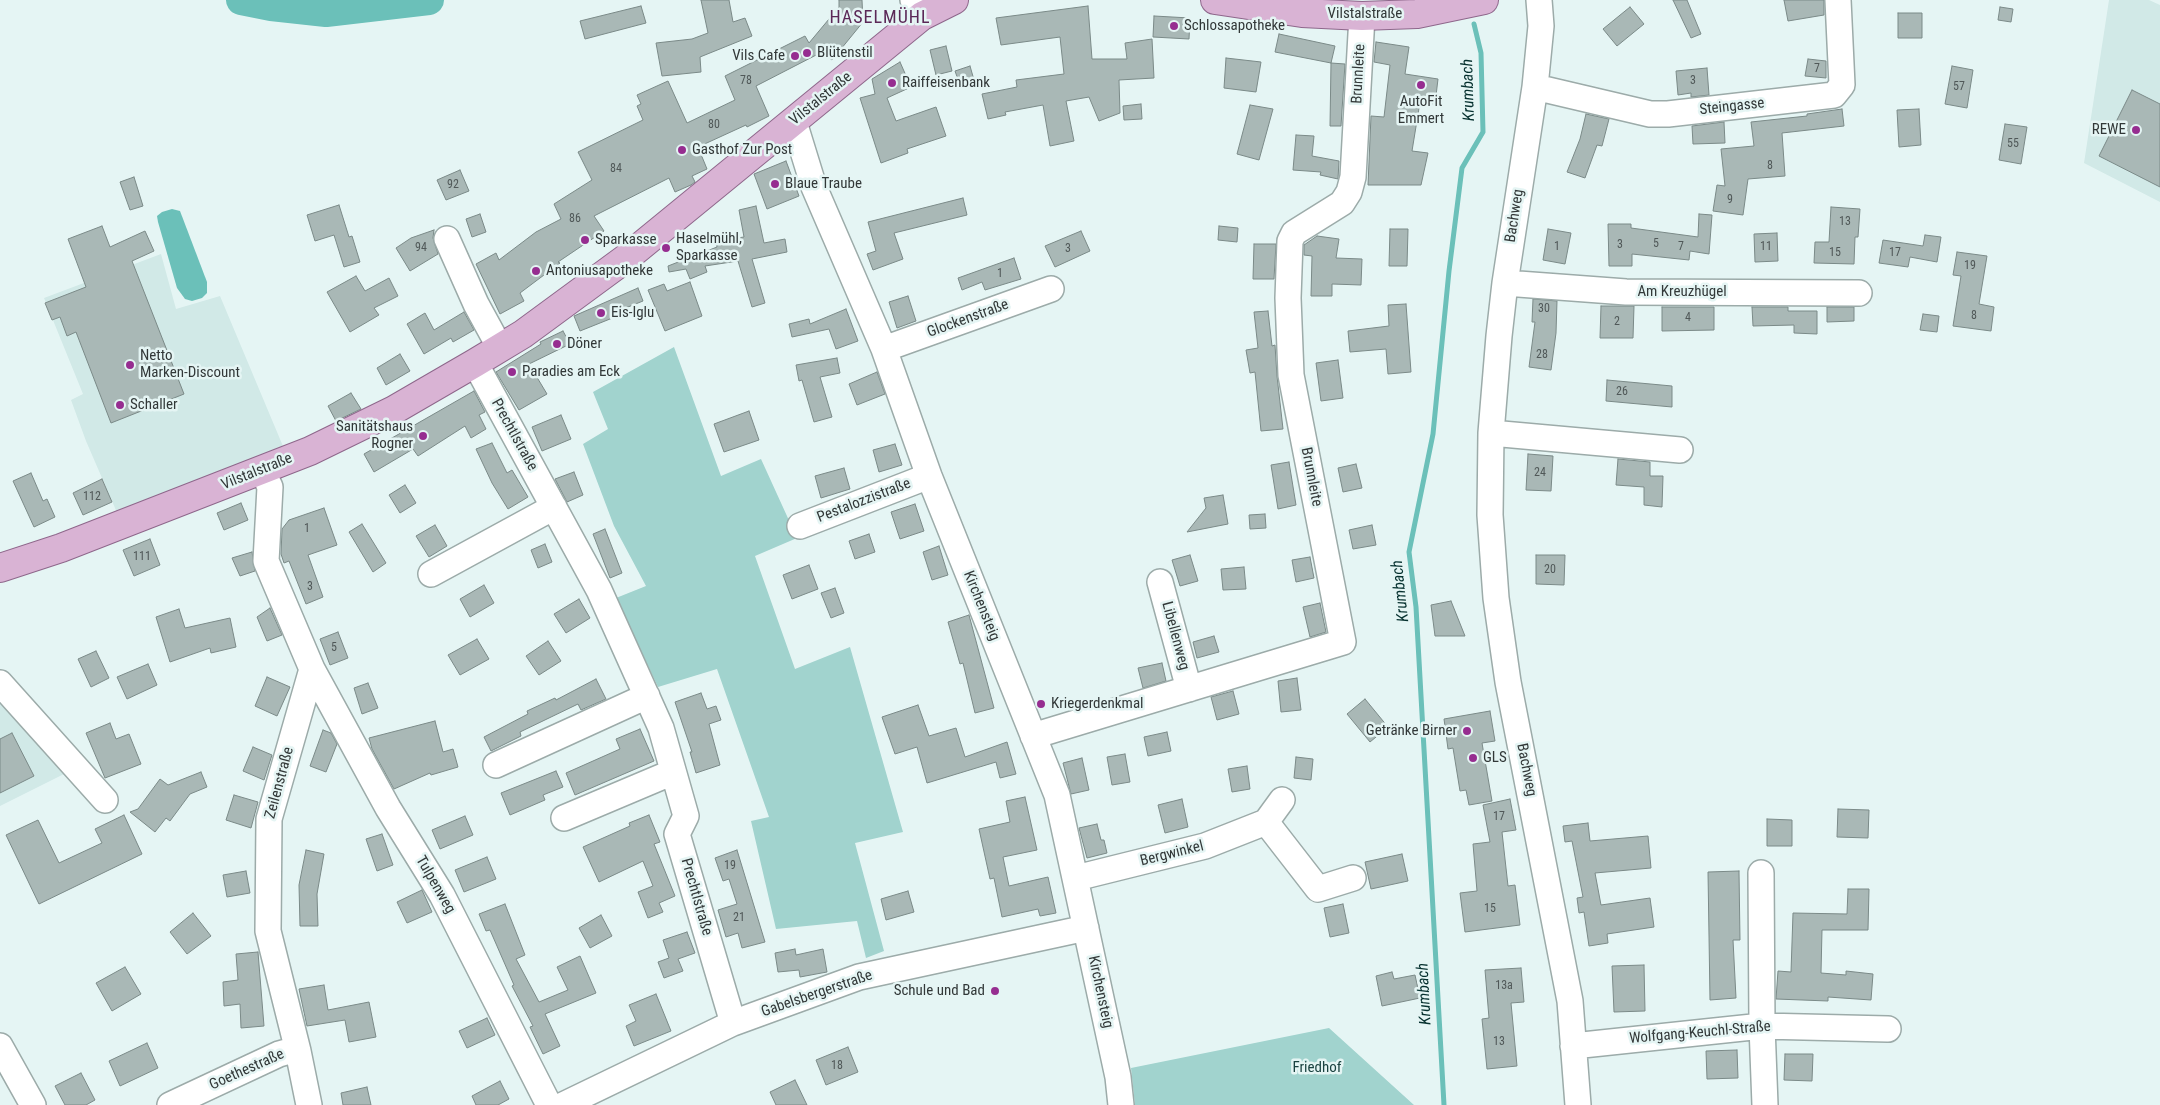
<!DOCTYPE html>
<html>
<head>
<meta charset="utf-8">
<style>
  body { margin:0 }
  canvas { display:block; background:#e5f5f4 }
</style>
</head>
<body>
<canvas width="2160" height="1105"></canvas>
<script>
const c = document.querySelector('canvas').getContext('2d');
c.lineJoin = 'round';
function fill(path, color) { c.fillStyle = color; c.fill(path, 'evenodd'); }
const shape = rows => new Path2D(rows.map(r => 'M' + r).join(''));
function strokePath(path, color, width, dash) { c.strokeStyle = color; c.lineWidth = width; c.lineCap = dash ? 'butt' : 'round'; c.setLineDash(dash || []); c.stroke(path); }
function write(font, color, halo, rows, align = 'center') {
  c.font = font + ' "Roboto Condensed",sans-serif'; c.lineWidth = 5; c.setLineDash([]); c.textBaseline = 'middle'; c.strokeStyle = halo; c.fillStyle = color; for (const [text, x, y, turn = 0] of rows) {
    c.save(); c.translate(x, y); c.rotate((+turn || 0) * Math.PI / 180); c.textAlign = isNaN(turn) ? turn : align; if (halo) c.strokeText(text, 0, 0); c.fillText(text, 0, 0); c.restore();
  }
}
fill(shape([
  [2109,0,2149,0,2160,5,2160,202,2084,163],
  [161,254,176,309,220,296,285,451,118,515,86,441,71,400,83,394,44,298],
  [0,700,66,773,0,806]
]), '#d1e9e7');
fill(shape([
  [674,347,721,476,761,459,797,538,755,556,795,669,850,647,903,832,855,843,884,951,866,958,857,921,776,929,751,821,769,817,717,669,658,687,616,598,646,586,614,526,583,444,608,429,593,392],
  [1329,1028,1414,1105,1135,1105,1131,1068]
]), '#a1d3ce');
fill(shape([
  [172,209,180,211,207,282,207,293,202,298,192,301,185,299,177,288,158,222,157,216,162,212]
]), '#6bc0b9');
strokePath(shape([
  [1444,1105,1416,607,1409,552,1433,434,1449,271,1462,168,1483,132,1481,53,1474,24]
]), '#6bc0b9', 5);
strokePath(shape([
  [241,0,271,6,326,12,429,0]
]), '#6bc0b9', 30);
const building = shape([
  [701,0,729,0,733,22,745,18,752,36,700,57,701,72,662,76,656,43,692,39,708,33,701,0],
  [839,0,862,0,863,22,832,60,822,52,756,86,769,116,747,127,746,125,698,147,707,169,692,176,695,182,691,185,675,192,669,178,594,216,604,231,558,262,560,263,520,293,524,301,500,314,476,264,496,253,499,260,536,232,561,219,554,204,592,180,578,152,643,120,637,106,641,104,637,95,668,81,687,123,735,100,725,76,805,36,809,43,839,7,839,0],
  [1673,0,1687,0,1701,34,1691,38,1673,0],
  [1784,0,1824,0,1824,15,1788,21,1784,0],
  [641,6,646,23,585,39,580,21,641,6],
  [1088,6,1092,59,1127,59,1125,43,1152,39,1154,78,1119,80,1120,113,1099,121,1089,97,1066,101,1074,141,1050,146,1043,105,1005,112,1006,115,988,119,982,94,1017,87,1016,80,1064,74,1060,37,1001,45,996,18,1088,6],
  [1630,7,1644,24,1617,46,1603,29,1630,7],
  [2000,7,2013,9,2011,22,1998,20,2000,7],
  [1898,13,1922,13,1922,38,1898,38,1898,13],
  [1154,16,1190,18,1189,39,1153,37,1154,16],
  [1279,34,1335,46,1331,63,1275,52,1279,34],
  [1376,42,1409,47,1405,74,1438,79,1435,104,1420,102,1412,151,1428,153,1421,185,1368,185,1371,116,1384,117,1390,65,1374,62,1376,42],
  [946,46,952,71,936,75,930,50,946,46],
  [1226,58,1261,62,1256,92,1224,88,1226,58],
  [1808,59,1826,61,1826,78,1805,76,1808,59],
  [900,62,911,87,887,98,896,121,936,107,946,136,907,149,908,153,881,163,860,98,875,94,872,79,900,62],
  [1331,63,1345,64,1341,126,1330,126,1331,63],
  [970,66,974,80,960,85,955,71,970,66],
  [1952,66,1973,70,1967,108,1945,104,1952,66],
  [1707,68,1709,95,1691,97,1691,93,1678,95,1676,71,1707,68],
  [2132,90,2160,104,2160,187,2099,156,2132,90],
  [1141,104,1142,119,1124,120,1123,106,1141,104],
  [1250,105,1273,109,1259,160,1237,154,1250,105],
  [1842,109,1844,126,1782,133,1785,176,1748,179,1743,215,1713,211,1717,185,1725,186,1721,149,1754,146,1751,122,1807,116,1807,114,1842,109],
  [1919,109,1921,145,1899,147,1897,110,1919,109],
  [1586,114,1609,119,1602,146,1597,145,1585,178,1567,172,1580,139,1586,114],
  [1724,122,1725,143,1693,144,1692,126,1724,122],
  [2005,124,2027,127,2021,164,1999,160,2005,124],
  [1296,135,1314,136,1312,156,1339,161,1338,179,1320,175,1321,172,1293,170,1296,135],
  [786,161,799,196,767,209,754,174,786,161],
  [460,170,469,191,446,200,437,180,460,170],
  [134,177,143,206,130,210,120,182,134,177],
  [963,198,967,215,894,233,903,259,873,270,867,254,876,251,868,222,963,198],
  [339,205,349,237,352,236,360,262,344,267,334,235,315,241,307,215,339,205],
  [756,206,764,243,785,239,787,252,752,259,765,303,752,307,738,261,705,266,707,272,690,279,686,269,669,272,668,266,717,247,716,241,744,237,739,210,756,206],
  [1831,207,1860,209,1858,237,1855,237,1854,264,1814,263,1815,242,1829,242,1831,207],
  [480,214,486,232,472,237,466,219,480,214],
  [1699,214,1712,215,1709,254,1690,251,1689,260,1632,254,1632,266,1609,266,1608,224,1631,224,1631,228,1698,237,1699,214],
  [102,226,110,247,145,231,154,251,132,261,184,394,111,423,76,332,67,336,60,317,52,320,45,303,86,287,68,239,102,226],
  [1219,226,1238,228,1237,242,1218,240,1219,226],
  [1390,229,1408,229,1407,266,1389,266,1390,229],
  [1548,229,1571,233,1565,264,1543,260,1548,229],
  [434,230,433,238,438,254,410,271,396,248,411,238,434,230],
  [1081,231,1090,251,1055,267,1045,246,1081,231],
  [1777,233,1778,261,1755,262,1754,234,1777,233],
  [1925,235,1941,237,1937,262,1910,257,1908,267,1879,263,1883,240,1923,246,1925,235],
  [1317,236,1339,239,1336,258,1362,259,1361,285,1332,284,1332,296,1311,296,1312,256,1304,255,1304,245,1317,236],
  [1254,244,1276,244,1274,279,1253,279,1254,244],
  [1957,252,1987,256,1979,304,1994,307,1991,331,1953,326,1961,276,1953,275,1957,252],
  [1014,258,1021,279,985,290,982,282,962,290,958,278,1014,258],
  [356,276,365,291,389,278,398,296,374,308,379,315,350,332,327,292,356,276],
  [690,282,702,316,665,331,648,290,664,284,667,291,690,282],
  [638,288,643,301,618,311,620,315,580,331,574,316,638,288],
  [908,296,916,321,897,328,889,302,908,296],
  [1533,299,1557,301,1556,333,1551,370,1529,367,1535,322,1532,322,1533,299],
  [1406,304,1411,372,1388,374,1386,349,1350,352,1348,331,1389,326,1388,305,1406,304],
  [1601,306,1634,306,1633,338,1600,338,1601,306],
  [1662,307,1714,307,1714,330,1662,331,1662,307],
  [1752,307,1788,307,1788,311,1817,311,1817,334,1794,333,1794,325,1753,326,1752,307],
  [1827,307,1854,307,1854,321,1827,322,1827,307],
  [846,309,858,341,836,349,829,329,792,337,789,324,809,319,810,324,846,309],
  [1268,311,1272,346,1275,345,1277,376,1283,429,1261,431,1255,372,1250,373,1246,350,1258,348,1254,312,1268,311],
  [464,312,474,330,453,342,451,338,424,354,407,324,425,313,434,330,464,312],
  [1923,314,1939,316,1937,332,1920,330,1923,314],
  [563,331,570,344,529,364,547,394,519,410,496,372,541,344,540,342,563,331],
  [400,354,410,371,386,385,377,368,400,354],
  [837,358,840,373,820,377,832,417,814,422,802,380,799,381,796,365,837,358],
  [1338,360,1343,398,1321,401,1316,363,1338,360],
  [877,372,885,394,857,405,849,384,877,372],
  [1607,380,1672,386,1672,407,1606,401,1607,380],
  [474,391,485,412,479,415,486,429,471,438,465,426,418,456,413,449,374,472,364,454,474,391],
  [351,393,361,409,336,421,328,406,351,393],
  [749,411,759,440,724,452,714,424,749,411],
  [561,415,571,439,542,451,532,427,561,415],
  [492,443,507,473,512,470,528,497,508,509,492,483,476,449,492,443],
  [895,444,902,465,879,472,873,450,895,444],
  [1528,454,1553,456,1551,491,1526,490,1528,454],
  [1618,459,1650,462,1650,476,1663,476,1662,507,1644,505,1644,487,1616,485,1618,459],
  [1289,462,1296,505,1278,509,1271,465,1289,462],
  [1356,464,1362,488,1343,492,1338,468,1356,464],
  [844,468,850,489,821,498,815,476,844,468],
  [574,472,583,495,567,502,555,479,574,472],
  [31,473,43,501,47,499,55,517,34,527,13,481,31,473],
  [102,479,112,502,83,515,73,493,102,479],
  [405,485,416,503,400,513,389,495,405,485],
  [1223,495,1228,524,1187,532,1206,508,1204,498,1223,495],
  [241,503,248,520,224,530,217,513,241,503],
  [915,504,924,531,900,539,891,512,915,504],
  [324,508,337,545,308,555,323,597,306,604,289,561,284,563,281,554,282,529,289,520,324,508],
  [1265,514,1266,528,1250,529,1249,515,1265,514],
  [362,524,386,563,373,572,349,532,362,524],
  [435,525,447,546,429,557,416,536,435,525],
  [1372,525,1376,545,1353,549,1349,530,1372,525],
  [605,529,622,573,610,578,593,534,605,529],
  [869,534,875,552,855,559,849,541,869,534],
  [150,539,160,565,134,576,123,550,150,539],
  [545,544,552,562,538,568,531,550,545,544],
  [939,546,948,575,932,580,923,552,939,546],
  [252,552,255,571,240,576,232,558,252,552],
  [1190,555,1198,581,1180,586,1172,560,1190,555],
  [1536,555,1565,555,1564,585,1536,584,1536,555],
  [1310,557,1314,578,1296,582,1292,560,1310,557],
  [809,565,818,589,792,599,783,575,809,565],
  [1244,567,1246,589,1223,590,1221,569,1244,567],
  [484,585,494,603,470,617,460,599,484,585],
  [835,588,844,613,831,618,821,593,835,588],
  [579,599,590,618,566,633,554,614,579,599],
  [1451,601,1465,636,1435,636,1431,605,1451,601],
  [1320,603,1326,632,1310,637,1303,607,1320,603],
  [270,608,282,635,267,641,257,617,270,608],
  [179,609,185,628,230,618,236,647,211,653,210,648,170,662,156,617,179,609],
  [969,615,994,708,975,713,963,663,960,664,948,622,969,615],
  [338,632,348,658,330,665,320,639,338,632],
  [1214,636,1219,652,1197,658,1193,642,1214,636],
  [477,639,489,659,460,675,448,655,477,639],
  [548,641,561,661,539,675,526,656,548,641],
  [96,651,109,678,91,687,78,659,96,651],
  [1162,663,1166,681,1143,688,1138,668,1162,663],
  [148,664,157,685,127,699,117,677,148,664],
  [267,677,290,687,277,716,255,706,267,677],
  [1297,678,1301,710,1281,712,1278,681,1297,678],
  [596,679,606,699,581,710,578,704,520,732,521,736,491,751,484,737,528,714,527,711,555,698,556,700,596,679],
  [368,683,378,708,362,714,354,688,368,683],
  [1233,691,1239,714,1217,720,1211,697,1233,691],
  [701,693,707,709,716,706,721,720,709,724,720,765,696,773,690,752,692,752,675,702,701,693],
  [1365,699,1388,727,1370,742,1347,714,1365,699],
  [918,705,929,736,956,728,965,757,1007,742,1016,774,1000,778,996,762,927,783,917,747,895,754,882,717,918,705],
  [1490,711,1495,741,1482,743,1492,801,1469,805,1466,790,1460,791,1453,748,1448,749,1444,719,1490,711],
  [435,721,443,752,453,749,458,767,431,775,430,773,394,789,372,749,369,738,435,721],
  [110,723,116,739,129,734,141,764,105,778,86,733,110,723],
  [640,729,654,761,575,795,566,773,620,749,616,739,640,729],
  [323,730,331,733,337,744,326,772,310,766,323,730],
  [1167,732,1171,751,1148,756,1144,737,1167,732],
  [12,733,34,776,0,793,0,739,12,733],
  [253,747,272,755,264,780,243,771,253,747],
  [1125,754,1130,782,1112,785,1107,757,1125,754],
  [1296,757,1313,759,1311,780,1294,778,1296,757],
  [1082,758,1089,790,1071,794,1063,763,1082,758],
  [1247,766,1250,789,1232,792,1228,769,1247,766],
  [556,771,563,787,543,795,545,800,510,815,501,793,556,771],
  [201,772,207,787,190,794,170,821,166,818,155,832,130,812,138,809,160,779,168,785,201,772],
  [234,795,258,802,251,828,226,820,234,795],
  [1025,797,1037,850,1003,857,1009,886,1048,877,1056,913,1040,916,1038,909,1002,917,994,878,990,879,979,829,1010,822,1006,801,1025,797],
  [1182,799,1188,827,1165,833,1158,805,1182,799],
  [1510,799,1516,830,1502,832,1508,886,1515,885,1520,925,1465,932,1460,893,1477,891,1473,844,1490,842,1483,805,1510,799],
  [1838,809,1869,810,1868,838,1837,837,1838,809],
  [124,815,142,854,39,904,6,835,38,820,59,863,102,843,95,829,124,815],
  [649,815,660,842,654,844,675,896,659,903,663,912,648,918,638,892,653,886,643,861,599,882,583,847,630,826,629,823,649,815],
  [465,816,473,835,440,849,432,830,465,816],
  [1767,819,1792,820,1792,846,1767,846,1767,819],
  [1588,823,1590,841,1648,836,1651,868,1595,873,1601,905,1650,898,1654,927,1607,934,1608,943,1589,946,1584,912,1579,913,1577,898,1583,897,1572,841,1565,842,1563,826,1588,823],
  [1097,824,1101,840,1104,840,1107,853,1087,858,1079,828,1097,824],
  [382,834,393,865,377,871,366,839,382,834],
  [306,850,324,854,317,894,318,926,300,926,299,885,306,850],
  [737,850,765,942,742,948,738,933,726,937,718,910,737,904,729,879,723,881,715,858,737,850],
  [1402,854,1408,881,1371,889,1365,862,1402,854],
  [487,857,496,879,464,892,455,870,487,857],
  [246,871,250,893,227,897,223,875,246,871],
  [1739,871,1740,940,1733,940,1736,998,1710,1000,1708,872,1739,871],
  [1848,889,1869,889,1868,930,1822,930,1821,973,1846,975,1846,971,1873,974,1871,1000,1828,997,1828,1001,1776,999,1778,971,1791,972,1793,913,1847,914,1848,889],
  [422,890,432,912,407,923,397,902,422,890],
  [908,891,914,912,886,920,881,899,908,891],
  [505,904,525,955,516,959,539,1002,568,990,557,967,580,956,596,993,545,1014,560,1046,543,1054,530,1027,533,1026,512,986,514,985,490,930,486,931,479,914,505,904],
  [1343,904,1349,933,1330,937,1324,908,1343,904],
  [193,913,211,936,187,954,170,932,193,913],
  [601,915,612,936,590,948,579,928,601,915],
  [687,932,695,953,678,959,683,971,664,978,658,962,669,958,663,940,687,932],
  [795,949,796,955,823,949,827,972,800,977,799,970,778,972,775,953,795,949],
  [258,952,264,1026,241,1028,240,1004,224,1006,223,982,238,980,236,954,258,952],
  [1644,965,1645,1011,1614,1012,1612,966,1644,965],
  [125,967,141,994,112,1011,96,983,125,967],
  [1521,968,1524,1002,1511,1003,1517,1066,1487,1069,1482,1019,1489,1018,1485,970,1521,968],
  [1392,972,1394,979,1415,975,1420,998,1382,1006,1376,976,1392,972],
  [324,985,328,1010,369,1002,376,1037,349,1042,345,1020,307,1026,299,989,324,985],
  [656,994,671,1031,634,1046,626,1026,636,1021,629,1005,656,994],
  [487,1018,495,1035,467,1048,459,1031,487,1018],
  [147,1043,158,1068,120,1086,109,1061,147,1043],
  [848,1047,858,1072,826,1085,816,1060,848,1047],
  [1737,1050,1738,1078,1707,1079,1706,1051,1737,1050],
  [1785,1054,1813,1054,1812,1081,1784,1080,1785,1054],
  [81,1073,95,1100,86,1105,65,1105,55,1086,81,1073],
  [795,1080,807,1105,776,1105,770,1092,795,1080],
  [500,1081,509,1099,498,1105,476,1105,472,1096,500,1081],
  [367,1087,371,1105,343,1105,341,1093,367,1087]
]);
fill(building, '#a9b8b6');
strokePath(building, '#7b8a88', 1);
const minor = shape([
  [913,0,922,16],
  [1539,0,1541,26,1535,87,1505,283,1499,336,1491,433,1490,515,1496,598,1508,682,1570,1001,1578,1105],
  [1535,87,1650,114,1668,114,1834,95,1842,85,1838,0],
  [794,122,814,187,884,349,929,476,1057,795,1118,1077,1121,1105],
  [447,239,476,304,500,348],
  [1505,283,1626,292,1859,293],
  [884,349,1051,289],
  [475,363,599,590,661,728,686,816,677,834,733,1023],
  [1491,433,1680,450],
  [262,470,270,487,266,561,312,669,388,808,442,895,549,1105],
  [800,526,929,476],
  [431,574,554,507],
  [1160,582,1189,689],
  [0,683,105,800],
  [1033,736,1343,642,1291,375,1288,298,1290,241,1294,233,1342,203,1349,192,1353,177,1362,16],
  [496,765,647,696],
  [564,818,673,772],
  [1266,822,1318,889,1353,878],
  [1761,873,1762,1026,1765,1105],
  [1076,878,1205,846,1266,822,1282,800],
  [0,1046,33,1105],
  [1573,1046,1762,1026,1888,1029],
  [170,1105,279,1054,297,1049],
  [309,1105,298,1051,268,931,269,819,312,669],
  [563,1105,733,1023,859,977,1086,928]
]);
const major = shape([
  [1215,0,1302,13,1362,16,1417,14,1484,0],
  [0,568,61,548,310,451,394,410,475,363,523,334,625,259,922,16,954,0]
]);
strokePath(minor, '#9caba9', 28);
strokePath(major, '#8e678b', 30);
strokePath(minor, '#fff', 25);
strokePath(major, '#d9b3d4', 28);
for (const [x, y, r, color] of [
  [1174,26,5,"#962d90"],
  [807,53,5,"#962d90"],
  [795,56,5,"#962d90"],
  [892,83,5,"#962d90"],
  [1421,85,5,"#962d90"],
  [2136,130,5,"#962d90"],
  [682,150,5,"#962d90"],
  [775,184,5,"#962d90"],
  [585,240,5,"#962d90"],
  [666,248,5,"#962d90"],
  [536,271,5,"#962d90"],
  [601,313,5,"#962d90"],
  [557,344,5,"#962d90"],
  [130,365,5,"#962d90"],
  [512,372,5,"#962d90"],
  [120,405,5,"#962d90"],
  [423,436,5,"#962d90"],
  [1041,704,5,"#962d90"],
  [1467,731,5,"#962d90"],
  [1473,758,5,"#962d90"],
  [995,991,5,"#962d90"]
]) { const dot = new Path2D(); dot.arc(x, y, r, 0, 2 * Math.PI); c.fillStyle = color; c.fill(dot); strokePath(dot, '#e5f5f4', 2); }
write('12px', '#505858', null, [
  ["7",1817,69],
  ["78",746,81],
  ["3",1693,81],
  ["57",1959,87],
  ["80",714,125],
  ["55",2013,144],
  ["8",1770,166],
  ["84",616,169],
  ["92",453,185],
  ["9",1730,200],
  ["86",575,219],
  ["13",1845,222],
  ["5",1656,244],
  ["3",1620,245],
  ["1",1557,247],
  ["7",1681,247],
  ["11",1766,247],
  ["94",421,248],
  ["3",1068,249],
  ["15",1835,253],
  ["17",1895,253],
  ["19",1970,266],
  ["1",1000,274],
  ["30",1544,309],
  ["8",1974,316],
  ["4",1688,318],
  ["2",1617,322],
  ["28",1542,355],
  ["26",1622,392],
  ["24",1540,473],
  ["112",92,497],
  ["1",307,529],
  ["111",142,557],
  ["20",1550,570],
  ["3",310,587],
  ["5",334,648],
  ["17",1499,817],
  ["19",730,866],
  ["15",1490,909],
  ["21",739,918],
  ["13a",1504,986],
  ["13",1499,1042],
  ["18",837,1066]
]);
write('15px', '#323838', '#e5f5f4', [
  ["Vilstalstraße",1365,14],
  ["Brunnleite",1359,74,-87],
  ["Vilstalstraße",821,99,-39],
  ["Steingasse",1732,107,-6],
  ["Bachweg",1515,216,-81],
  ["Am Kreuzhügel",1682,292],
  ["Glockenstraße",968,319,-20],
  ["Prechtlstraße",514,435,61],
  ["Vilstalstraße",257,472,-22],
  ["Brunnleite",1311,477,79],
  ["Pestalozzistraße",864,501,-21],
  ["Kirchensteig",981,606,68],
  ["Libellenweg",1175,636,75],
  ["Bachweg",1526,770,79],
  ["Zeilenstraße",280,783,-75],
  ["Bergwinkel",1172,854,-14],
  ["Tulpenweg",435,885,60],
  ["Prechtlstraße",696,897,74],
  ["Kirchensteig",1100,992,78],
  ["Gabelsbergerstraße",817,994,-19],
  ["Wolfgang-Keuchl-Straße",1700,1033,-5],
  ["Goethestraße",247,1070,-24]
]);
write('15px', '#323838', '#e5f5f4', [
  ["Schlossapotheke",1184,26],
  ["Blütenstil",817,53],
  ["Vils Cafe",785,56,"right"],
  ["Raiffeisenbank",902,83],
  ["AutoFit",1421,102,"center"],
  ["Emmert",1421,119,"center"],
  ["REWE",2126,130,"right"],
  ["Gasthof Zur Post",692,150],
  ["Blaue Traube",785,184],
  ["Haselmühl,",676,239],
  ["Sparkasse",676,256],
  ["Sparkasse",595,240],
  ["Antoniusapotheke",546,271],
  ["Eis-Iglu",611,313],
  ["Döner",567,344],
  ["Netto",140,356],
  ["Marken-Discount",140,373],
  ["Paradies am Eck",522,372],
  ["Schaller",130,405],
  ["Sanitätshaus",413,427,"right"],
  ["Rogner",413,444,"right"],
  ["Kriegerdenkmal",1051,704],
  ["Getränke Birner",1457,731,"right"],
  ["GLS",1483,758],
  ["Schule und Bad",985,991,"right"]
], 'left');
write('15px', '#1a4240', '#e5f5f4', [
  ["Friedhof",1317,1068]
]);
write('italic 16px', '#06312f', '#e5f5f4', [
  ["Krumbach",1469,90,-92],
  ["Krumbach",1401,591,-96],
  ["Krumbach",1425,994,-93]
]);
c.letterSpacing = '1px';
write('18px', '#5b2857', '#e5f5f4', [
  ["HASELMÜHL",880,18]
]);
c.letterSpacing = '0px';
</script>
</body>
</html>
